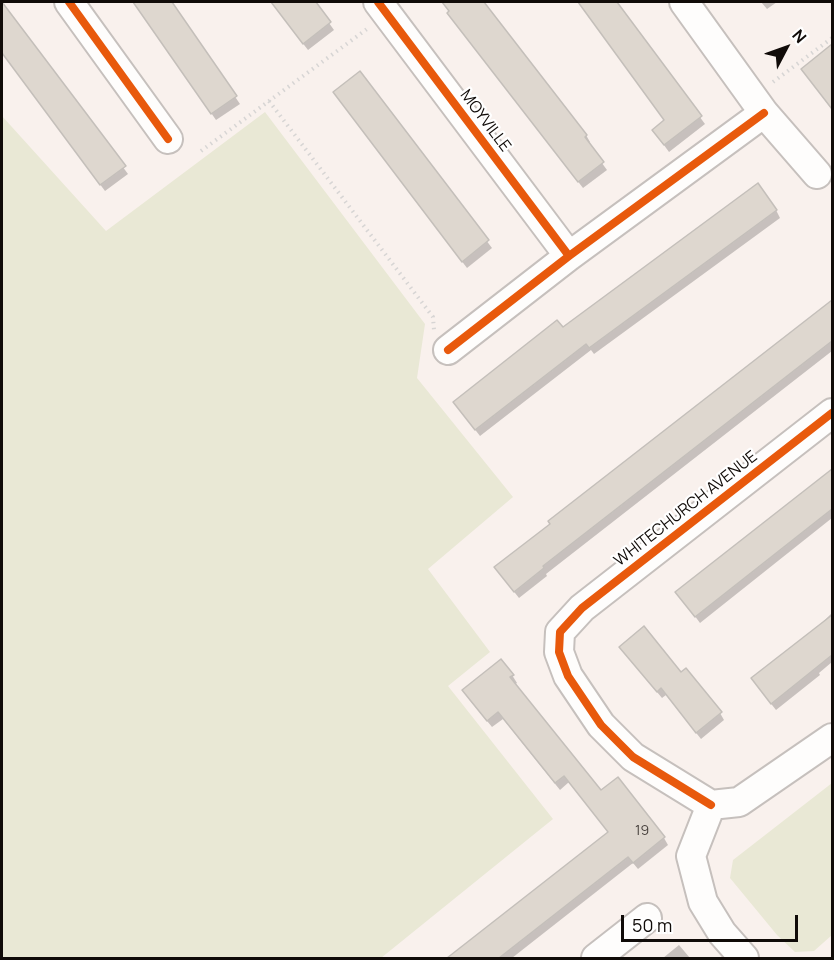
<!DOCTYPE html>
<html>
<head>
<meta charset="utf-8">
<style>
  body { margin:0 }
  #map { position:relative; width:834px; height:960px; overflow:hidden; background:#f9f1ed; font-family:Manrope,sans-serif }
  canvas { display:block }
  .frame { position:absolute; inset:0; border:3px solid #100b08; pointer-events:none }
  .north { position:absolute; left:756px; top:18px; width:60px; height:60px; -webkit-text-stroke:4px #fff; paint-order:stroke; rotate:49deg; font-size:16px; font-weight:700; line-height:24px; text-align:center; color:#100b08 }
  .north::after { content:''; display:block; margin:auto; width:21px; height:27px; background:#100b08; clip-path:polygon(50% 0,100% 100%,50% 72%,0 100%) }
  .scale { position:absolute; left:621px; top:915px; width:177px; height:27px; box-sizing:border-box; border:3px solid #100b08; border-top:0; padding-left:8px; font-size:18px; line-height:21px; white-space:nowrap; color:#100b08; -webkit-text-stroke:4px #fff; paint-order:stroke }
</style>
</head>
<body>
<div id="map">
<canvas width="834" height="960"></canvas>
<div class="frame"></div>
<div class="north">N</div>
<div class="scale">50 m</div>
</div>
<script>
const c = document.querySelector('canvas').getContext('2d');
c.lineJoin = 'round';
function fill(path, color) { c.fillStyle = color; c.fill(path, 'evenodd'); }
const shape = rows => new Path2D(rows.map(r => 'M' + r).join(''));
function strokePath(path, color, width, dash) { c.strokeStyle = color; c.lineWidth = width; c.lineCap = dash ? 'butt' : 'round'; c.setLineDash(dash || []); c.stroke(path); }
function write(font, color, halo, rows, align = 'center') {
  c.font = font + ' Manrope,sans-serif'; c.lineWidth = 4.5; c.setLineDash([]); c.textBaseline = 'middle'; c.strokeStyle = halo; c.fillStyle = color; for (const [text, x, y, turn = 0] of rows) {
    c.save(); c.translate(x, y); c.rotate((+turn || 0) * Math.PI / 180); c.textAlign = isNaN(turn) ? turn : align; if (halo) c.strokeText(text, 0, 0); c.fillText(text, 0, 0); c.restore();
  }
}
fill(shape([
  [265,112,425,324,417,378,513,497,428,569,490,652,448,686,553,819,381,958,2,958,2,116,106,231],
  [832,783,832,935,814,951,795,952,777,935,730,878,733,860]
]), '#e9e8d5');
fill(shape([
  [134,2,170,2,240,104,216,120],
  [271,2,314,2,334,30,308,50],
  [442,2,482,2,586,135,590,142,588,144,607,170,583,188,453,20,450,12],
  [578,2,615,2,705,124,669,152,658,137,666,121],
  [761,2,777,2,767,9],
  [4,6,128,174,105,191,2,53,2,8],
  [827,50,832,58,832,110,803,70],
  [360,73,492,248,467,268,339,100],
  [776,210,780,218,594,354,591,350,480,436,459,409,563,330],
  [832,301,832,351,546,574,547,576,519,598,500,574,773,347],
  [832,470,832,518,700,623,677,592],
  [832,613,832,662,819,673,820,675,776,710,757,686],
  [625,654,720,713,724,720,701,739,666,695,662,698],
  [512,675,517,683,514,685,601,792,664,838,668,845,638,869,633,863,512,958,450,958,609,833,569,782,560,790,503,719,492,727,468,698],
  [679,945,690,958,663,958]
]), '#0003');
const building = shape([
  [2,2,126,166,100,185,2,53,2,2],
  [133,2,172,2,237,96,211,114,133,2],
  [271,2,316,2,331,22,303,44,271,2],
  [442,2,484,2,587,135,585,137,604,162,578,182,447,13,449,11,442,2],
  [578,2,617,2,702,116,664,145,652,130,664,120,578,2],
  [832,44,832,109,801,69,832,44],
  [360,71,489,240,462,262,333,92,360,71],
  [758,183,777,210,589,348,586,344,475,430,453,402,557,320,563,327,758,183],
  [832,300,832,341,543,566,544,568,514,592,494,567,550,524,548,521,832,300],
  [832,469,832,509,695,617,675,592,832,469],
  [832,615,832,655,771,704,751,678,832,615],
  [644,626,681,672,686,668,722,712,696,733,661,688,657,692,619,647,644,626],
  [501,659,514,675,510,677,601,790,618,777,665,837,633,863,628,857,499,958,447,958,608,832,564,776,555,783,498,712,487,721,462,690,501,659]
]);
fill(building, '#ded7cf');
strokePath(building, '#c4bfba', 1.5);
const minor = shape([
  [69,2,168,139],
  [378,2,569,256],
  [684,2,764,113,817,174],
  [448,350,569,256,764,113],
  [711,805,633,757,601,725,568,676,559,652,560,632,582,608,832,413],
  [711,805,691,856,703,902,722,933,744,958],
  [711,805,739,802,832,738],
  [596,958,647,918]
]);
strokePath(minor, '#c6c0bd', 32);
strokePath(shape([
  [773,82,832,38],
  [269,101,433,317,434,330],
  [201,151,367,29]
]), '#d7d5d4', 4, [1.5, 4.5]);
strokePath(minor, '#fefdfc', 28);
strokePath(shape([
  [69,2,168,139],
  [378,2,569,256],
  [448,350,569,256,764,113],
  [711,805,633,757,601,725,568,676,559,652,560,632,582,608,832,413]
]), '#e8590c', 8);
write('14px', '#443e3a', null, [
  ["19",642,831]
]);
write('16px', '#100b08', '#fff', [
  ["MOYVILLE",485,121,53],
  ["WHITECHURCH AVENUE",686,509,-38]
]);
</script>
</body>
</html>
